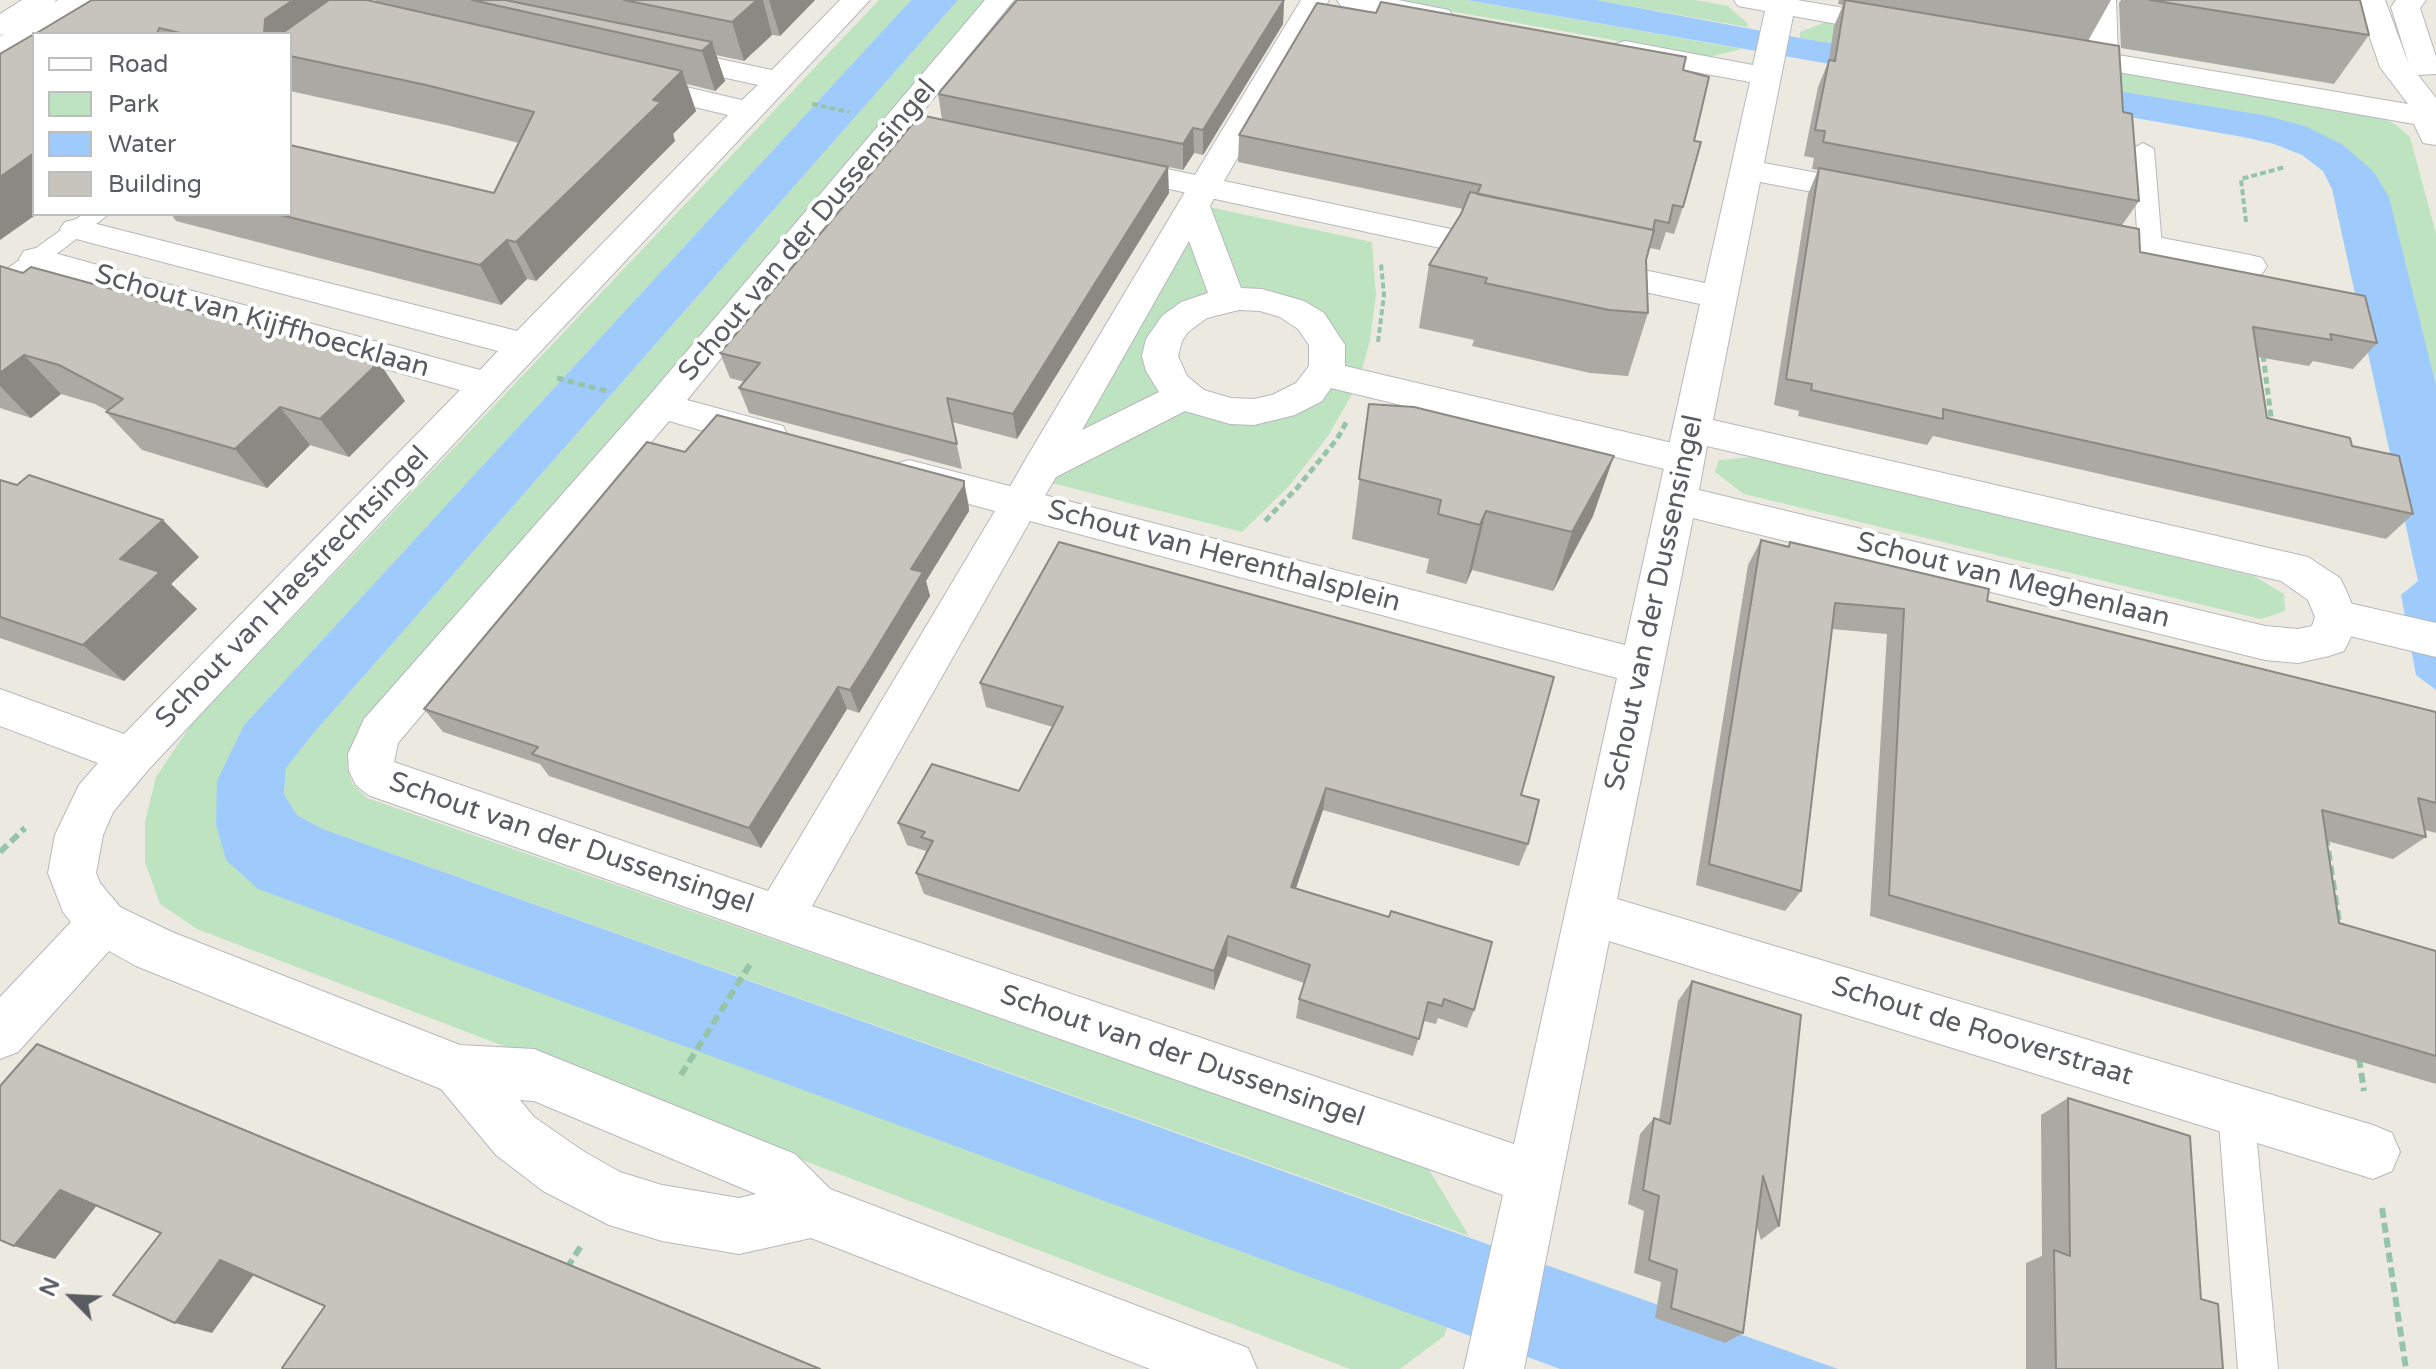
<!DOCTYPE html>
<html>
<head>
<meta charset="utf-8">
<style>
  body { margin:0 }
  #map { position:relative; width:2436px; height:1369px; overflow:hidden; background:#eceae0; font-family:"Varela Round",sans-serif }
  canvas { display:block }
  .legend { position:absolute; left:32px; top:32px; width:260px; height:184px; box-sizing:border-box; background:#fff; border:2px solid #bdbec0; margin:0; padding:10px 14px; list-style:none; font-size:24px; color:#595c61 }
  .legend li { display:flex; align-items:center; gap:16px; height:40px }
  .legend b { width:40px; border:2px solid #bdbec0 }
  .north { position:absolute; left:32px; top:1257px; width:80px; height:80px; -webkit-text-stroke:6px #fff; paint-order:stroke; rotate:294deg; font-size:22px; font-weight:700; line-height:32px; text-align:center; color:#595c61 }
  .north::after { content:''; display:block; margin:auto; width:28px; height:36px; background:#595c61; clip-path:polygon(50% 0,100% 100%,50% 72%,0 100%) }
</style>
</head>
<body>
<div id="map">
<canvas width="2436" height="1369"></canvas>
<ul class="legend">
<li><b style="height:10px;background:#fff"></b>Road</li>
<li><b style="height:22px;background:#bde3c0"></b>Park</li>
<li><b style="height:22px;background:#9fcbfc"></b>Water</li>
<li><b style="height:22px;background:#c6c4bd"></b>Building</li>
</ul>
<div class="north">N</div>
</div>
<script>
const c = document.querySelector('canvas').getContext('2d');
c.lineJoin = 'round';
function fill(path, color) { c.fillStyle = color; c.fill(path, 'evenodd'); }
const shape = rows => new Path2D(rows.map(r => 'M' + r).join(''));
function strokePath(path, color, width, dash) { c.strokeStyle = color; c.lineWidth = width; c.lineCap = dash ? 'butt' : 'round'; c.setLineDash(dash || []); c.stroke(path); }
function write(font, color, halo, rows, align = 'center') {
  c.font = font + ' "Varela Round",sans-serif'; c.lineWidth = 8; c.setLineDash([]); c.textBaseline = 'middle'; c.strokeStyle = halo; c.fillStyle = color; for (const [text, x, y, turn = 0] of rows) {
    c.save(); c.translate(x, y); c.rotate((+turn || 0) * Math.PI / 180); c.textAlign = isNaN(turn) ? turn : align; if (halo) c.strokeText(text, 0, 0); c.fillText(text, 0, 0); c.restore();
  }
}
fill(shape([
  [879,0,911,0,244,725,216,824,1447,1327,1444,1336,1400,1369,1350,1369,197,929,160,904,145,862,145,822,156,777,191,725],
  [958,0,988,0,363,728,352,748,347,767,352,783,367,798,1428,1168,1469,1236,323,829,297,815,284,794,286,767,312,735],
  [1388,0,1467,0,1742,49,1709,57],
  [1596,0,1695,0,1728,6,1748,24,1747,27],
  [1826,22,2381,118,2395,124,2410,137,2436,234,2436,385,2389,197,2263,115,1800,38,1800,32],
  [1209,207,1372,242,1376,295,1370,340,1360,377,1327,368,1321,334,1239,299],
  [1192,235,1216,302,1175,324,1174,385,1075,437],
  [1319,381,1354,391,1328,436,1289,486,1242,532,1048,482,1056,469,1191,399,1230,411],
  [1755,457,2254,576,2284,594,2285,611,2261,619,1744,494,1715,472,1719,460]
]), '#bde3c0');
fill(shape([
  [911,0,958,0,312,735,286,768,284,794,297,815,323,829,1838,1369,1560,1369,258,889,226,860,216,824,217,781,244,725],
  [1467,0,1596,0,1800,38,2263,115,2305,126,2343,145,2374,172,2389,197,2436,385,2436,690,2416,675,2401,595,2418,581,2332,189,2323,171,2302,155,2274,144,2243,137]
]), '#9fcbfc');
const service = shape([
  [2143,143,2154,149,2162,247,2158,252,2150,254,2142,252,2138,247,2132,149,2143,143],
  [83,214,109,214,8,291,0,294,0,274,83,214],
  [2236,1092,2249,1097,2254,1110,2278,1369,2238,1369,2218,1110,2223,1097,2236,1092]
]);
const pedestrian = shape([
  [22,0,56,0,52,6,10,32,0,35,0,14,22,0],
  [1204,177,1216,180,1220,187,1210,206,1241,288,1262,289,1304,301,1324,313,1345,345,1345,366,1685,446,1699,450,1704,460,1699,470,1685,474,1331,388,1322,401,1295,415,1254,425,1230,424,1185,411,1056,477,1034,514,1020,519,1006,514,1000,504,1027,457,1188,187,1192,180,1204,177],
  [1189,241,1208,293,1181,302,1162,316,1146,339,1142,356,1146,371,1159,392,1082,430,1189,241],
  [1239,310,1260,311,1280,317,1298,329,1309,345,1309,366,1296,383,1272,395,1254,399,1231,398,1204,390,1187,376,1178,356,1182,341,1188,332,1207,318,1239,310],
  [2336,600,2436,623,2436,657,2321,629,2315,617,2321,605,2336,600]
]);
const minor = shape([
  [58,0,92,0,88,6,44,34,34,34,34,40,10,55,0,58,0,36,58,0],
  [840,0,870,0,148,770,113,812,103,835,96,873,100,883,120,907,172,932,460,1045,534,1049,795,1154,830,1189,1248,1348,1257,1369,1150,1369,811,1238,739,1254,662,1241,609,1225,543,1191,496,1155,441,1089,136,966,109,951,18,1052,0,1059,0,997,71,922,63,912,48,873,55,835,79,785,98,763,0,726,0,689,124,734,460,390,24,267,19,259,24,251,36,248,480,370,498,351,65,236,60,229,65,222,77,219,517,331,728,115,623,90,619,84,623,78,634,75,742,100,758,85,653,62,648,56,653,50,663,47,772,70,840,0],
  [520,1100,534,1101,756,1194,739,1198,662,1185,620,1172,583,1151,534,1117,520,1100],
  [985,0,1014,0,687,400,783,426,788,436,783,446,769,450,669,421,398,743,394,762,768,891,995,511,895,484,889,474,895,464,909,460,1625,645,1700,304,1576,277,1571,269,1576,261,1588,258,1705,283,1750,82,1625,59,1615,56,1610,50,1615,44,1625,41,1753,65,1765,11,1738,6,1734,0,1797,0,1898,17,1908,20,1912,26,1908,32,1898,35,1793,16,1764,163,1871,183,1883,186,1887,193,1883,200,1871,203,1760,182,1713,420,2308,557,2340,578,2346,590,2357,617,2350,639,2344,651,2329,656,2298,663,2265,660,1693,518,1617,899,2373,1125,2392,1133,2400,1152,2392,1171,2373,1179,1609,941,1524,1369,1464,1369,1503,1195,368,795,356,785,349,771,348,754,364,719,648,397,985,0],
  [1707,446,2281,581,2308,600,2315,617,2312,626,2298,629,2265,626,1699,490,1707,446],
  [1030,521,1617,678,1514,1144,812,906,1030,521],
  [1301,0,1329,0,1224,181,1517,243,1522,251,1517,259,1505,262,1100,174,1095,167,1100,160,1111,157,1195,175,1301,0],
  [1337,0,1398,0,1449,10,1453,16,1449,22,1439,25,1351,8,1341,6,1337,0],
  [2088,0,2116,0,2118,55,2408,104,2380,67,2357,0,2385,0,2409,65,2391,7,2396,0,2426,0,2420,8,2436,57,2436,74,2418,75,2436,98,2436,145,2423,143,2414,124,2050,60,2045,54,2050,48,2060,45,2088,50,2088,0],
  [2080,222,2250,255,2262,258,2267,266,2262,274,2250,277,2068,240,2063,233,2068,226,2080,222]
]);
strokePath(service, '#b6b8bd', 2);
strokePath(pedestrian, '#b6b8bd', 2);
strokePath(minor, '#b6b8bd', 2);
strokePath(shape([
  [812,104,849,112],
  [2246,222,2241,179,2285,167],
  [1378,342,1384,295,1381,264]
]), '#96c4a8', 4, [6, 3]);
strokePath(shape([
  [2263,355,2272,424],
  [557,378,610,392],
  [1265,521,1297,488,1337,439,1347,421]
]), '#96c4a8', 5, [7, 4]);
strokePath(shape([
  [2326,836,2340,929],
  [0,852,25,828],
  [2359,1058,2364,1091],
  [681,1075,752,961],
  [2382,1208,2406,1369],
  [567,1268,581,1246]
]), '#96c4a8', 6, [10, 5]);
fill(service, '#fff');
fill(pedestrian, '#fff');
fill(minor, '#fff');
fill(shape([
  [375,0,815,0,780,36,772,35,744,61,716,55,725,81,715,91,687,84,696,111,673,134,675,141,536,281,527,279,501,305,176,221,171,214,290,214,494,193,519,143,446,125,290,91,290,34,35,34,376,2],
  [1284,0,1283,24,1203,155,1194,153,1183,170,942,119,938,94],
  [1839,0,2111,0,2088,41,2123,112,2139,201,2122,225,2140,252,2377,343,2353,369,2313,361,2309,366,2258,357,2267,418,2352,446,2413,514,2386,539,1933,436,1927,445,1798,416,1799,411,1774,405,1808,194,1818,170,1812,169,1814,158,1804,156,1818,87,1829,60,1834,26,1843,5,1838,4],
  [2121,0,2360,0,2369,35,2334,84,2121,48,2119,3],
  [1683,70,1694,141,1683,207,1674,234,1666,232,1660,250,1650,248,1646,260,1648,313,1628,376,1590,373,1472,346,1474,340,1419,328,1429,265,1463,209,1238,162,1239,135],
  [1169,193,1017,439,952,422,962,469,749,413,739,388,745,382,730,378,720,353],
  [0,266,405,401,349,457,310,445,267,488,142,450,106,412,108,411,95,404,61,394,31,418,0,408],
  [1369,404,1593,516,1553,591,1472,570,1466,584,1426,573,1429,559,1352,539],
  [685,452,964,481,969,506,969,511,926,581,930,596,859,713,847,709,761,848,549,776,540,764,443,732,424,709],
  [0,480,199,557,171,584,197,609,124,681,0,638],
  [1761,540,1788,546,1790,542,1987,601,2436,712,2436,833,2425,830,2426,837,2393,859,2327,841,2339,923,2436,951,2436,1084,1870,916,1887,634,1832,629,1801,891,1785,911,1696,885,1748,565],
  [980,683,1521,795,1528,844,1519,866,1323,810,1296,888,1474,1010,1467,1028,1438,1018,1436,1024,1424,1021,1413,1056,1296,1018,1299,999,1304,983,1227,956,1214,990,924,894,916,873,926,851,907,845,898,823,1019,791,1053,727,986,707],
  [1692,981,1801,1015,1779,1226,1761,1240,1757,1227,1743,1333,1725,1343,1655,1318,1661,1282,1634,1273,1644,1211,1628,1204,1640,1134,1654,1118,1659,1120,1678,1001],
  [2068,1098,2201,1299,2223,1369,2026,1369,2026,1263,2042,1256,2041,1115]
]), '#aaa9a3');
fill(shape([
  [293,0,369,0,290,34,264,34,265,19],
  [757,0,763,0,772,35,744,61,732,22],
  [769,0,815,0,780,36],
  [1284,0,1283,24,1203,155,1203,130],
  [712,42,725,81,715,91,702,51],
  [682,71,696,111,673,134,675,141,536,281,516,242],
  [1193,128,1194,153,1183,170,1183,144],
  [34,153,34,214,37,214,0,240,0,177],
  [1168,167,1169,193,1017,439,1013,414],
  [507,240,527,279,501,305,480,265],
  [24,355,61,394,31,418,0,386,0,373],
  [379,362,405,401,349,457,320,419],
  [280,407,310,445,267,488,235,449],
  [1614,456,1593,516,1553,591,1572,532],
  [964,481,969,511,926,581,930,596,859,713,850,690,911,569],
  [1486,511,1472,570,1466,584,1480,525],
  [163,520,199,557,171,584,197,609,124,681,83,645,120,559],
  [838,687,847,709,761,848,749,828],
  [1326,788,1323,810,1289,908,1291,887],
  [1228,936,1227,956,1214,990,1214,971],
  [60,1190,98,1204,55,1259,14,1246],
  [220,1260,255,1273,212,1333,175,1323]
]), '#8b8984');
const building = shape([
  [92,0,293,0,265,19,264,34,185,34,159,28,157,34,35,34,92,0],
  [329,0,367,0,682,71,653,100,661,102,516,242,507,240,480,265,277,214,290,214,290,145,494,193,534,112,426,85,290,56,290,34,281,34,329,0],
  [472,0,505,0,712,42,702,51,472,0],
  [624,0,757,0,732,22,624,0],
  [1017,0,1284,0,1203,130,1193,128,1183,144,938,94,1017,0],
  [1845,0,2119,46,2123,112,2132,114,2139,201,1823,142,1825,131,1815,130,1829,60,1835,61,1845,0],
  [2150,0,2360,0,2369,35,2150,0],
  [1381,2,1686,57,1683,70,1709,77,1694,141,1701,142,1683,207,1673,205,1669,223,1655,220,1653,230,1477,194,1481,185,1239,135,1317,3,1376,13,1381,2],
  [34,34,34,153,0,177,0,54,34,34],
  [920,115,1168,167,1013,414,947,398,957,444,739,388,760,363,720,353,920,115],
  [1819,168,2139,229,2140,252,2365,296,2377,343,2330,334,2332,340,2253,327,2267,418,2350,438,2352,446,2399,456,2413,514,1943,409,1943,419,1811,390,1812,384,1786,379,1819,168],
  [1470,192,1654,230,1646,260,1648,313,1609,310,1485,283,1487,278,1429,265,1461,214,1470,192],
  [0,266,23,273,31,267,379,362,320,419,280,407,235,449,106,412,123,399,59,365,24,355,0,373,0,266],
  [1369,404,1414,407,1614,456,1572,532,1486,511,1480,525,1438,514,1441,500,1359,479,1369,404],
  [717,415,964,481,964,486,911,569,923,572,870,659,850,690,838,687,749,828,532,754,538,747,424,709,647,442,685,452,717,415],
  [29,475,163,520,120,559,160,572,83,645,0,617,0,480,17,485,29,475],
  [1761,540,1789,547,1790,542,1989,589,1987,601,2436,712,2436,803,2418,798,2426,837,2322,810,2339,923,2436,951,2436,1056,1889,895,1904,609,1835,603,1801,891,1709,864,1761,540],
  [1059,542,1554,677,1521,795,1539,800,1528,844,1326,788,1291,887,1389,917,1391,911,1492,942,1474,1010,1444,999,1442,1006,1428,1002,1419,1039,1299,999,1310,965,1228,936,1214,971,916,873,933,841,921,837,925,832,898,823,932,764,1019,791,1063,707,980,683,1059,542],
  [1692,981,1801,1015,1779,1226,1763,1176,1743,1333,1671,1308,1677,1270,1649,1260,1659,1196,1643,1190,1654,1118,1670,1124,1692,981],
  [37,1044,820,1369,283,1369,282,1368,325,1306,220,1260,175,1323,113,1295,161,1233,60,1190,14,1246,0,1240,0,1086,37,1044],
  [2068,1098,2190,1136,2201,1299,2218,1304,2223,1369,2056,1369,2054,1250,2070,1256,2068,1098]
]);
fill(building, '#c6c4bd');
strokePath(building, '#8b8984', 2);
write('28px', '#595c61', '#fff', [
  ["Schout van der Dussensingel",808,231,-50],
  ["Schout van Kijffhoecklaan",262,322,16],
  ["Schout van Herenthalsplein",1224,557,15],
  ["Schout van Meghenlaan",2013,581,14],
  ["Schout van Haestrechtsingel",293,588,-46],
  ["Schout van der Dussensingel",1655,603,-78],
  ["Schout van der Dussensingel",571,844,19],
  ["Schout de Rooverstraat",1982,1032,17],
  ["Schout van der Dussensingel",1182,1057,19]
]);
</script>
</body>
</html>
